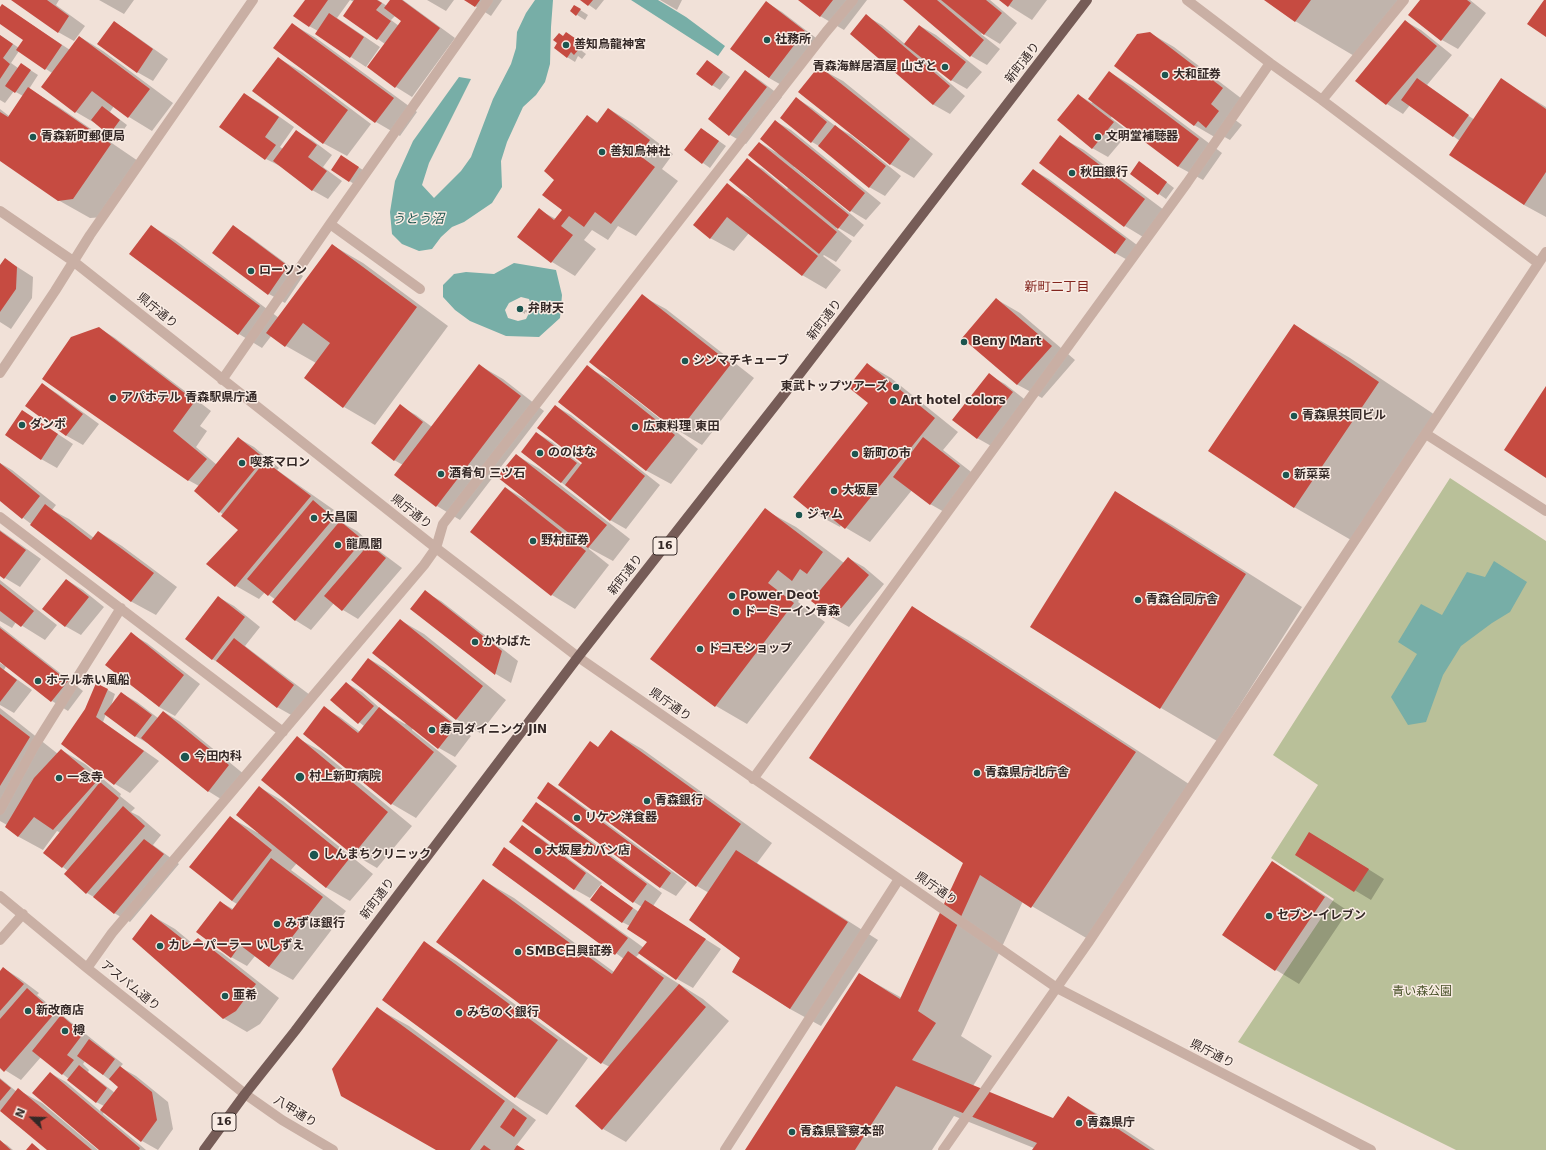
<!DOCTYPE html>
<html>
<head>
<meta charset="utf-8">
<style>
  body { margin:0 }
  #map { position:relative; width:1546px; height:1150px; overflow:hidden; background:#f1e1d8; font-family:"DejaVu Sans",sans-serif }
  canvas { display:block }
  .north { position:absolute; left:12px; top:1098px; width:40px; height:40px; -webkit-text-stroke:3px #f9ece4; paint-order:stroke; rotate:293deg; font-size:11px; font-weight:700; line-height:16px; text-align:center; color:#342826 }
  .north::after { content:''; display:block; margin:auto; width:14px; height:18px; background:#342826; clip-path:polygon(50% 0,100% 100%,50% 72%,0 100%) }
</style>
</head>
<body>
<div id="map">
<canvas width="1546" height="1150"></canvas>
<div class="north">N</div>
</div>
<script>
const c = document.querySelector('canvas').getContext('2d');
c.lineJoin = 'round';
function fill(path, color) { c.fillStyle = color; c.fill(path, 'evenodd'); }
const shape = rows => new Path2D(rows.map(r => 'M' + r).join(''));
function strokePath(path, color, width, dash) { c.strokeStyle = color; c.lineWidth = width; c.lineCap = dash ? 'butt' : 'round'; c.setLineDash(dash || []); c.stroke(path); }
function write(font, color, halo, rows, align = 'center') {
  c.font = font + ' "DejaVu Sans","Noto Sans JP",sans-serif'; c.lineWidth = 3; c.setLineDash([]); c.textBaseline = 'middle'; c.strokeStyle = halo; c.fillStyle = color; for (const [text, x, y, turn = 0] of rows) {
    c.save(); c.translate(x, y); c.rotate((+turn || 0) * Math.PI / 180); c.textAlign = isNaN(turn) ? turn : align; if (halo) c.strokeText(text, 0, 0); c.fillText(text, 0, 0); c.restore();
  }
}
fill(shape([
  [1450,478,1546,541,1546,1150,1456,1150,1238,1042,1334,899,1271,858,1318,785,1273,755]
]), '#b9c099');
fill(shape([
  [535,0,553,0,551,27,550,64,545,82,536,95,523,107,507,142,501,161,502,187,492,203,464,222,452,227,441,237,432,249,419,251,402,244,392,234,390,212,395,181,413,141,459,77,471,79,429,163,422,185,434,198,461,171,471,157,493,99,511,64,516,48,517,32,526,13],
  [631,0,658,0,686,17,725,46,718,56],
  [514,263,556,270,562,295,560,318,539,337,506,336,470,321,455,310,443,297,443,285,454,274,466,272,494,274],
  [521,297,529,299,532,307,526,319,518,321,508,318,505,310,509,303],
  [1494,561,1527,582,1510,612,1492,623,1461,646,1443,675,1426,722,1408,725,1391,697,1417,654,1398,642,1421,604,1442,615,1467,572,1485,577]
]), '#77aea7');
fill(shape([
  [13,0,59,0,56,5,85,26,74,41,58,32],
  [99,0,134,0,124,14],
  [306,0,350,0,337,18,380,47,366,67,316,34,318,31,309,26],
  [350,0,378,0,387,6,391,0,403,0,455,38,412,97,396,87,368,67,385,44,344,16,354,2],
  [395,16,403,21,399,26,391,20],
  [427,0,454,0,446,11],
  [466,0,502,0,491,16],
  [582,0,604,0,596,10],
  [660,0,682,0,677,10],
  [799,0,867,0,844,30,820,16],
  [904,0,990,0,1017,23,1000,44,982,33,981,34,1000,49,987,65,971,56],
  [1000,0,1047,0,1032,20],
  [1266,0,1404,0,1361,60,1295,21],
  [1421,0,1470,0,1486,13,1458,49,1442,40,1410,15],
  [766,2,782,12,820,41,785,87,769,78,731,49],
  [2,5,70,50,80,37,103,51,173,103,152,131,129,117,114,106,110,112,127,125,118,138,100,126,76,112,42,87,52,73,19,51,11,63,18,68,21,64,38,75,29,89,59,107,141,163,105,217,90,218,58,200,0,160,0,109,9,116,23,96,14,91,5,103,0,100,0,35,19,48,24,40,0,23,0,9],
  [574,6,588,15,585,20,571,11],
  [866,16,882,25,905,44,920,26,936,35,982,72,967,89,951,80,924,58,923,60,965,96,950,114,934,105,851,33],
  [1405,21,1421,30,1452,55,1427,85,1468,114,1465,112,1464,113,1475,120,1501,80,1546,107,1546,217,1524,205,1460,141,1410,105,1403,114,1387,104,1357,81],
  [114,23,130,32,168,59,153,81,137,72],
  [292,24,316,38,417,112,400,136,376,122,275,48],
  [567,33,586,46,582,51,586,54,582,59,578,56,575,62,567,57,559,43],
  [1150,33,1174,47,1246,102,1234,119,1242,125,1230,140,1221,135,1218,139,1194,125],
  [278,58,302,72,371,124,347,156,323,143],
  [707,61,730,77,720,90,712,85],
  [819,68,843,81,933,154,914,178,890,164],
  [746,71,761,81,782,97,746,144,730,135,709,119],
  [1109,72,1133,86,1222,153,1203,180,1179,167,1112,116,1111,118,1129,132,1108,157,1092,148,1078,95,1092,103],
  [244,94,260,103,294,127,280,147,283,149,296,131,312,140,332,155,323,167,342,181,328,199,312,190,282,167,266,159,221,127],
  [796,98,812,108,838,128,851,135,901,176,885,196,869,187,819,146,812,142],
  [609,109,632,123,673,154,662,169,678,181,636,236,618,226,608,240,592,230,584,240,596,249,575,276,552,262,539,210,556,219,563,210,555,179,587,116,599,123],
  [775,121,791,130,881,203,866,220,851,211,795,166,794,167,864,225,854,237,837,227,836,228,852,241,836,262,824,255,823,256,841,270,826,289,802,275,749,233,734,251,710,238,727,185,753,200,754,199,747,160,763,169,787,189,789,187,760,143,779,154],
  [702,129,726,146,710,168,703,163],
  [1060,137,1084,150,1168,213,1148,240,1125,226],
  [349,161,366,172,357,186,333,170],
  [1147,167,1174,188,1166,199,1131,174],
  [1033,170,1049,179,1141,248,1131,262,1115,253],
  [151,226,175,240,279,318,332,245,363,263,448,326,375,425,344,407,305,378,316,363,286,346,272,335,262,348,239,334],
  [233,227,249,236,303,276,285,303,269,294],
  [5,259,33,277,32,298,11,329,0,322,0,266],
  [642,296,666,309,754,378,702,445,679,431],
  [996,299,1020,313,1075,360,1042,398,1018,385,964,338],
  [522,308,530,312,530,314,525,312,525,314,519,310],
  [1294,325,1350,358,1435,415,1351,540,1294,507],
  [99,328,115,338,211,411,200,426,207,431,196,447,217,465,238,438,254,447,279,468,277,470,334,510,331,513,346,525,357,531,378,550,402,568,358,619,343,610,334,603,311,630,295,620,276,600,265,592,259,599,236,586,240,529,220,512,199,486,188,480],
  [867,364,891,378,958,432,943,450,975,475,946,513,930,504,912,490,870,542,841,525,840,527,816,514,869,403],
  [479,365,503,379,544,411,460,520,437,506,395,475,403,465,394,460,400,406,416,415,432,427],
  [587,367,611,380,698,449,671,484,647,471,559,401],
  [989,375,1005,384,1028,402,993,447,977,438],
  [42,384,58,394,99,424,83,445,67,436,26,405],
  [555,406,571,415,660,485,626,529,610,520,522,452,537,433,552,442,582,465,584,463],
  [23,411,73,444,57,468,41,459],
  [516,455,540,469,630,539,613,561,589,548,589,549,609,565,575,609,552,595,506,488,526,500,527,499],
  [0,463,12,470,56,505,52,510,69,519,94,538,99,532,122,546,177,587,156,615,132,602,0,500],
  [1115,493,1172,525,1302,607,1217,741,1161,708,1031,627],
  [765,510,796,527,844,563,848,558,864,567,884,584,849,627,833,618,818,594,808,589,798,602,825,622,747,724,716,706,651,659],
  [0,530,41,559,20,587,0,575],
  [0,580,57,625,45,640,16,622,12,628,0,621],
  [67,580,83,590,104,607,81,635,65,626],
  [425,592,441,601,518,661,511,683,496,674,412,609],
  [218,597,234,606,260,627,245,646,310,695,293,716,277,707,223,665,212,659],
  [912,608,968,640,1192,786,1088,939,1023,901,961,1036,992,1056,973,1086,1053,1120,1068,1097,1125,1130,1155,1150,1033,1150,1034,1148,954,1116,932,1150,746,1150,859,974,902,998,964,863],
  [400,620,424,634,506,700,480,733,456,719],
  [0,626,83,691,68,711,52,701,6,666,4,670,32,690,14,713,0,705,0,663,5,666,0,661],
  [131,634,147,643,200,684,175,716,159,707],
  [369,659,385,668,471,736,455,757,439,748,413,728,412,730,457,766,416,818,392,804,337,759,324,708,340,717,360,732,364,726,331,700,346,683,362,692,384,712,405,724,406,723],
  [97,684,115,694,111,706,121,693,137,702,158,718,164,712,179,721,245,775,224,801,208,791,151,745,135,736,106,714,103,722,159,761,130,793,115,784,85,710],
  [0,708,58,754,61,750,85,764,121,794,120,796,135,808,131,812,139,816,161,835,153,845,179,864,130,922,114,913,99,900,87,893,68,871,45,853,61,833,57,831,43,850,19,837,6,826,7,825,0,821],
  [611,731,642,749,772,843,757,863,878,940,821,1026,790,1009,733,971,741,957,709,893,697,886,599,748],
  [297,738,321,751,412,826,377,868,353,854],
  [549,783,565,793,687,882,676,896,660,887],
  [259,787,283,801,373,874,350,901,327,888,297,863,291,870,346,911,293,980,269,967,255,956,247,966,231,957,220,902,233,909,237,904,232,901,231,818,258,833],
  [536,803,552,812,662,893,653,906,721,949,693,988,677,979,640,953,636,957,703,999,729,1021,626,1142,603,1129,610,1067,602,1063,483,880,514,898,614,972,624,959,493,864,505,849,520,858,644,948,648,942,630,926,622,922,601,886,639,912,642,907,634,902],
  [522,827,538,836,602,883,590,898,574,889],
  [1325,842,1384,879,1371,900,1296,855],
  [1272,862,1296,876,1348,911,1299,984,1276,970,1223,935],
  [151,915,175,929,193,944,199,940,222,953,279,998,260,1024,247,1032,223,1018],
  [425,943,456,961,588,1058,547,1115,516,1097,383,1000],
  [3,968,19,978,39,993,37,995,123,1064,120,1067,136,1076,168,1102,173,1129,158,1150,142,1141,104,1112,103,1114,146,1150,101,1150,50,1073,66,1082,100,1111,104,1106,96,1102,69,1079,41,1057,21,1080,0,1067,0,972],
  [85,1061,119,1087,115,1093,88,1072,89,1070,83,1064],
  [378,1009,409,1026,536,1120,516,1146,523,1150,437,1150],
  [0,1078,17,1092,18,1090,42,1103,98,1150,48,1150,0,1110],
  [0,1141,7,1145,13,1150,0,1150]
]), '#0003');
fill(shape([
  [11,0,47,0,69,16,58,33],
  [305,0,328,0,309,27,293,16],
  [354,0,377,0,382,3,376,10,391,21,377,40,343,16],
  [390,0,402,0,440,28,395,88,367,67,401,21,384,8],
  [464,0,480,0,475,7],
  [580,0,593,0,588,6],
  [798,0,833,0,820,17],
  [903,0,937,0,984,40,970,57],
  [941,0,986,0,1002,13,984,35],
  [999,0,1013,0,1008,7],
  [1264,0,1311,0,1295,22],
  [1420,0,1467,0,1471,3,1441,41,1408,15],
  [1544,0,1546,0,1546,37,1527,24],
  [766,1,805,31,769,78,730,49],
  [2,4,62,45,45,70,16,50,23,40,0,24,0,7],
  [574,5,581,9,576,16,570,11],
  [329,13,364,37,350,58,315,34],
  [866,14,950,86,933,105,850,34],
  [1405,20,1437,46,1386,105,1355,81],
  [114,21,153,49,137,73,97,44],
  [292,23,394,98,375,123,273,48],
  [919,25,966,62,951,81,904,44],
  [566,32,579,41,575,46,579,49,574,55,571,52,567,58,554,48,557,43,553,40,559,33,563,36],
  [1150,32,1223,88,1211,104,1219,111,1206,128,1198,121,1194,126,1114,66,1137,34],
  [0,35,13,44,3,58,10,64,0,79],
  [79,36,150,89,128,118,92,91,75,113,41,87],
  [278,57,348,110,323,144,252,91],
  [707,60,723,72,712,86,696,74],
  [21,63,31,70,15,93,5,86],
  [819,66,910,139,890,165,798,92],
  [745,70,767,87,729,136,708,119],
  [1109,71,1199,139,1178,167,1088,99],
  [1417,78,1469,115,1453,137,1401,100],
  [1501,78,1546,109,1546,172,1524,205,1449,155],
  [28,87,111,144,73,199,58,201,0,161,0,112,8,117],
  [244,93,279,117,265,137,276,145,265,160,219,127],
  [1078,94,1114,122,1092,149,1057,120],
  [796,97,827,122,811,143,780,118],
  [102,106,120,120,109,135,91,120],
  [608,108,650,140,639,155,655,167,611,224,595,212,584,227,569,216,561,226,573,235,551,263,517,237,539,208,554,220,562,210,542,195,554,180,544,171,587,115,597,123],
  [775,120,865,193,850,212,760,139],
  [835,125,886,166,869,188,818,146],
  [701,128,719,141,702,164,684,150],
  [296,130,317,145,308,157,327,171,312,191,273,161],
  [1060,135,1145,199,1124,227,1039,163],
  [759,142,849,215,838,229,748,155],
  [341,155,359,167,349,182,331,170],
  [747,158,837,232,819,254,729,180],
  [1139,161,1167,182,1158,195,1130,174],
  [1033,169,1126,239,1115,254,1021,184],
  [727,183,818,256,802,276,727,217,710,239,693,225],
  [151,225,260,306,238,335,129,254],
  [233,225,288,266,268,295,212,253],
  [332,244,417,307,343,408,304,378,330,343,303,323,285,347,266,333],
  [5,258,17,267,16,289,0,312,0,265],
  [642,294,731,364,678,432,589,362],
  [996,298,1052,346,1017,385,962,338],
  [518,306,523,307,522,311,518,311],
  [1294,324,1379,382,1294,508,1208,451],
  [99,327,195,401,173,431,207,459,188,481,42,379,71,337],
  [867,363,935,418,845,529,820,509,815,515,793,497,868,403,848,387],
  [479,364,521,396,436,507,394,475],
  [587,365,675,435,646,471,558,402],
  [989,373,1013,392,977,439,952,420],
  [42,383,83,414,66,436,25,406],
  [1546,386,1546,478,1504,450],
  [400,404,423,422,394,461,371,443],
  [555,405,645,476,610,521,565,485,582,463,537,428],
  [22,410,58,434,41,460,5,435],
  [536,432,577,463,561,483,521,452],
  [238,437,264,458,219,513,194,491],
  [923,437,960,466,930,505,893,477],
  [516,454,607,525,588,548,497,477],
  [265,461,311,496,235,587,206,564,238,530,221,516],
  [0,463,40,496,22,519,0,501],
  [505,487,586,551,551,596,470,532],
  [1115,491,1246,574,1160,709,1030,627],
  [313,500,334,518,268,596,247,579],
  [45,504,91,540,98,531,154,573,131,602,30,525],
  [765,508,823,552,807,574,800,569,792,581,778,570,768,583,794,603,715,707,650,659],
  [340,521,363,540,295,621,272,602],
  [0,531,26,550,4,579,0,576],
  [369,544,386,558,342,611,324,596],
  [848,557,869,575,833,618,811,601],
  [66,579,89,597,65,627,42,609],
  [0,584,34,611,21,627,0,611],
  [425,590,502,651,495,675,410,609],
  [218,596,245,617,212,660,185,639],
  [912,606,1136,752,1031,908,980,875,918,1011,936,1023,912,1060,1053,1118,1068,1096,1150,1150,1032,1150,1037,1143,896,1086,855,1150,745,1150,859,973,900,999,963,863,809,758],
  [400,619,483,686,456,720,372,653],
  [0,628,68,681,51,702,0,662],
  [131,632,184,675,159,707,105,665],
  [234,638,294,685,277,708,216,661],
  [368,658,456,726,438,749,351,680],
  [0,667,17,680,0,702],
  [346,682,374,706,358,724,330,700],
  [96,683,108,689,96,717,144,751,114,785,61,744,85,709],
  [121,692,152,715,135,737,104,714],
  [324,706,358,733,379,707,434,752,391,805,303,734],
  [163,711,229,765,208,792,141,738],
  [0,714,30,737,0,786],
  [611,730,741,824,696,887,558,785,590,741,598,747],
  [297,736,388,812,353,855,261,780],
  [61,749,98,780,53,830,34,817,18,837,5,827,34,778],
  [100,782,119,798,62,868,43,853],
  [548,782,671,873,660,888,537,798],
  [259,786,349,859,326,888,236,815],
  [536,802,647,884,633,903,522,821],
  [123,806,145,826,86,894,64,874],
  [230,816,272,850,232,901,189,867],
  [522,825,586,873,574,890,509,842],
  [1309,832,1369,869,1354,892,1295,855],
  [144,839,164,854,114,914,93,897],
  [504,847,628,938,615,955,492,865],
  [736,850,848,922,790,1009,732,972,740,958,689,920],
  [271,858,323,897,269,967,240,945,231,958,196,932,220,901,232,910],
  [1272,861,1325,897,1275,971,1222,935],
  [483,879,612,974,628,951,664,978,601,1064,436,942],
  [601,885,633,908,622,923,590,900],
  [645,900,706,939,676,980,638,953,647,942,627,929],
  [151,914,190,945,198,938,256,984,236,1011,223,1019,132,939],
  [424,941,558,1040,515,1098,382,1000],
  [3,967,24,984,0,1011,0,971],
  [679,984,706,1007,602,1130,575,1106],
  [27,988,55,1013,4,1072,0,1068,0,1019],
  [377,1007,505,1101,470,1150,436,1150,341,1096,332,1069],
  [61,1015,83,1034,67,1055,74,1060,62,1075,32,1051],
  [89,1039,115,1059,103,1075,77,1056],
  [79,1065,107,1088,96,1103,67,1080],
  [120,1066,152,1092,157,1120,141,1142,100,1110,118,1087,109,1079],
  [50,1072,140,1148,139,1150,99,1150,32,1093],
  [0,1079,11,1088,0,1101],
  [18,1088,92,1150,47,1150,0,1111],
  [513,1108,527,1118,514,1137,500,1127],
  [0,1140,11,1150,0,1150],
  [32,1143,40,1150,26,1150],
  [484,1145,491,1150,480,1150],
  [517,1145,525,1150,514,1150]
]), '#c64b41');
strokePath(shape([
  [1187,0,1270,63,1322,100,1538,263],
  [1322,100,1404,0],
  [0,211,73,261,436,548,578,657,1057,988,1371,1150],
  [330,224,420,289],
  [0,373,55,291,90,235,253,0],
  [222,380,330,224,488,0],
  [1426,434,1546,511],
  [0,517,283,732],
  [753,779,1187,183,1270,63],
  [0,810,35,745,121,608],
  [0,896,87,968,245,1094,282,1120,333,1150],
  [0,940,23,914],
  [87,968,112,933,424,565,436,548,443,524,826,32,853,0],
  [725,1150,899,879],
  [943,1150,1088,943,1546,252]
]), '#c9afa4', 10);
strokePath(shape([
  [204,1150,245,1094,295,1031,578,657,792,384,1087,0]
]), '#765c57', 10);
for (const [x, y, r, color] of [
  [767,40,4,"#1c554f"],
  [566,45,4,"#1c554f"],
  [945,67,4,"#1c554f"],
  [1165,75,4,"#1c554f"],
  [33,137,4,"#1c554f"],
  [1098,137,4,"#1c554f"],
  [602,152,4,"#1c554f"],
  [1072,173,4,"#1c554f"],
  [251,271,4,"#1c554f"],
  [520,309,4,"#1c554f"],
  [964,342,4,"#1c554f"],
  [685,361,4,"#1c554f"],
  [896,387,4,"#1c554f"],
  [113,398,4,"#1c554f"],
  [893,401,4,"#1c554f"],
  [1294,416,4,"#1c554f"],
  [22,425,4,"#1c554f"],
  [635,427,4,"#1c554f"],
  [540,453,4,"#1c554f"],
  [855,454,4,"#1c554f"],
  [242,463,4,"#1c554f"],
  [441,474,4,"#1c554f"],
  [1286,475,4,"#1c554f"],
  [834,491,4,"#1c554f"],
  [799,515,4,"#1c554f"],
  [314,518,4,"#1c554f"],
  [533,541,4,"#1c554f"],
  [338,545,4,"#1c554f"],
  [732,596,4,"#1c554f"],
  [1138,600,4,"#1c554f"],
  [736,612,4,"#1c554f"],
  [475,642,4,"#1c554f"],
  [700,649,4,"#1c554f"],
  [38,681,4,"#1c554f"],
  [432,730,4,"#1c554f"],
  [185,757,5,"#1c554f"],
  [977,773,4,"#1c554f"],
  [300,777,5,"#1c554f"],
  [59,778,4,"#1c554f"],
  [647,801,4,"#1c554f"],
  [577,818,4,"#1c554f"],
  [538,851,4,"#1c554f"],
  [314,855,5,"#1c554f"],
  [1269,916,4,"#1c554f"],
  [277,924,4,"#1c554f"],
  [160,946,4,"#1c554f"],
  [518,952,4,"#1c554f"],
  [225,996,4,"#1c554f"],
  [28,1011,4,"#1c554f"],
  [459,1013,4,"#1c554f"],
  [65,1031,4,"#1c554f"],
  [1079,1123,4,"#1c554f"],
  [792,1132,4,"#1c554f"]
]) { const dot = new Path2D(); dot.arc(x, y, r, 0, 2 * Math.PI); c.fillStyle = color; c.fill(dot); strokePath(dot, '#f9ece4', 1.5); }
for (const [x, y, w] of [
  [665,546,24],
  [224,1122,24]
]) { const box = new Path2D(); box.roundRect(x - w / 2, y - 9, w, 18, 3); c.fillStyle = '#f9ece4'; c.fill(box); strokePath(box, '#342826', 1); }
write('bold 11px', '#342826', null, [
  ["16",665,546],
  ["16",224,1122]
]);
write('bold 12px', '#342826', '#f9ece4', [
  ["社務所",775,40],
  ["善知鳥龍神宮",574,45],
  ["青森海鮮居酒屋 山ざと",937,67,"right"],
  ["大和証券",1173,75],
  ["青森新町郵便局",41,137],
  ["文明堂補聴器",1106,137],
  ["善知鳥神社",610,152],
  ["秋田銀行",1080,173],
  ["ローソン",259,271],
  ["弁財天",528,309],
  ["Beny Mart",972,342],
  ["シンマチキューブ",693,361],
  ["東武トップツアーズ",888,387,"right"],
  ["アパホテル 青森駅県庁通",121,398],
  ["Art hotel colors",901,401],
  ["青森県共同ビル",1302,416],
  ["ダンボ",30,425],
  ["広東料理 東田",643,427],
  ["ののはな",548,453],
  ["新町の市",863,454],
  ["喫茶マロン",250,463],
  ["酒肴旬 三ツ石",449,474],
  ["新菜菜",1294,475],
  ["大坂屋",842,491],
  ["ジャム",807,515],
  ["大昌園",322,518],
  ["野村証券",541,541],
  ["龍鳳閣",346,545],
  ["Power Deot",740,596],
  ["青森合同庁舎",1146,600],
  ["ドーミーイン青森",744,612],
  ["かわばた",483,642],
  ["ドコモショップ",708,649],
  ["ホテル赤い風船",46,681],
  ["寿司ダイニング JIN",440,730],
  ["今田内科",194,757],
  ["青森県庁北庁舎",985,773],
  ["村上新町病院",309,777],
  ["一念寺",67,778],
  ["青森銀行",655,801],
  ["リケン洋食器",585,818],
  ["大坂屋カバン店",546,851],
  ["しんまちクリニック",323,855],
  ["セブン-イレブン",1277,916],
  ["みずほ銀行",285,924],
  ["カレーパーラー いしずえ",168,946],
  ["SMBC日興証券",526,952],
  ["亜希",233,996],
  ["新改商店",36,1011],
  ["みちのく銀行",467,1013],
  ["樽",73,1031],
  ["青森県庁",1087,1123],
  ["青森県警察本部",800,1132]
], 'left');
write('12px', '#342826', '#f9ece4', [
  ["新町通り",1023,63,-52],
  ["県庁通り",157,311,39],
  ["新町通り",825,320,-52],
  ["県庁通り",411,512,38],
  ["新町通り",626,575,-52],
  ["県庁通り",670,705,35],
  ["県庁通り",936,889,35],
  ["新町通り",378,899,-53],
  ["アスパム通り",130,986,39],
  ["県庁通り",1212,1054,27],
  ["八甲通り",295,1112,32]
]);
write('12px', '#4a522a', '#f9ece4', [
  ["青い森公園",1422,992]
]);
write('italic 13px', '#1c554f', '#f9ece4', [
  ["うとう沼",418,220]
]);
write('13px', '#83261f', '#f9ece4', [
  ["新町二丁目",1057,288]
]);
</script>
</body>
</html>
